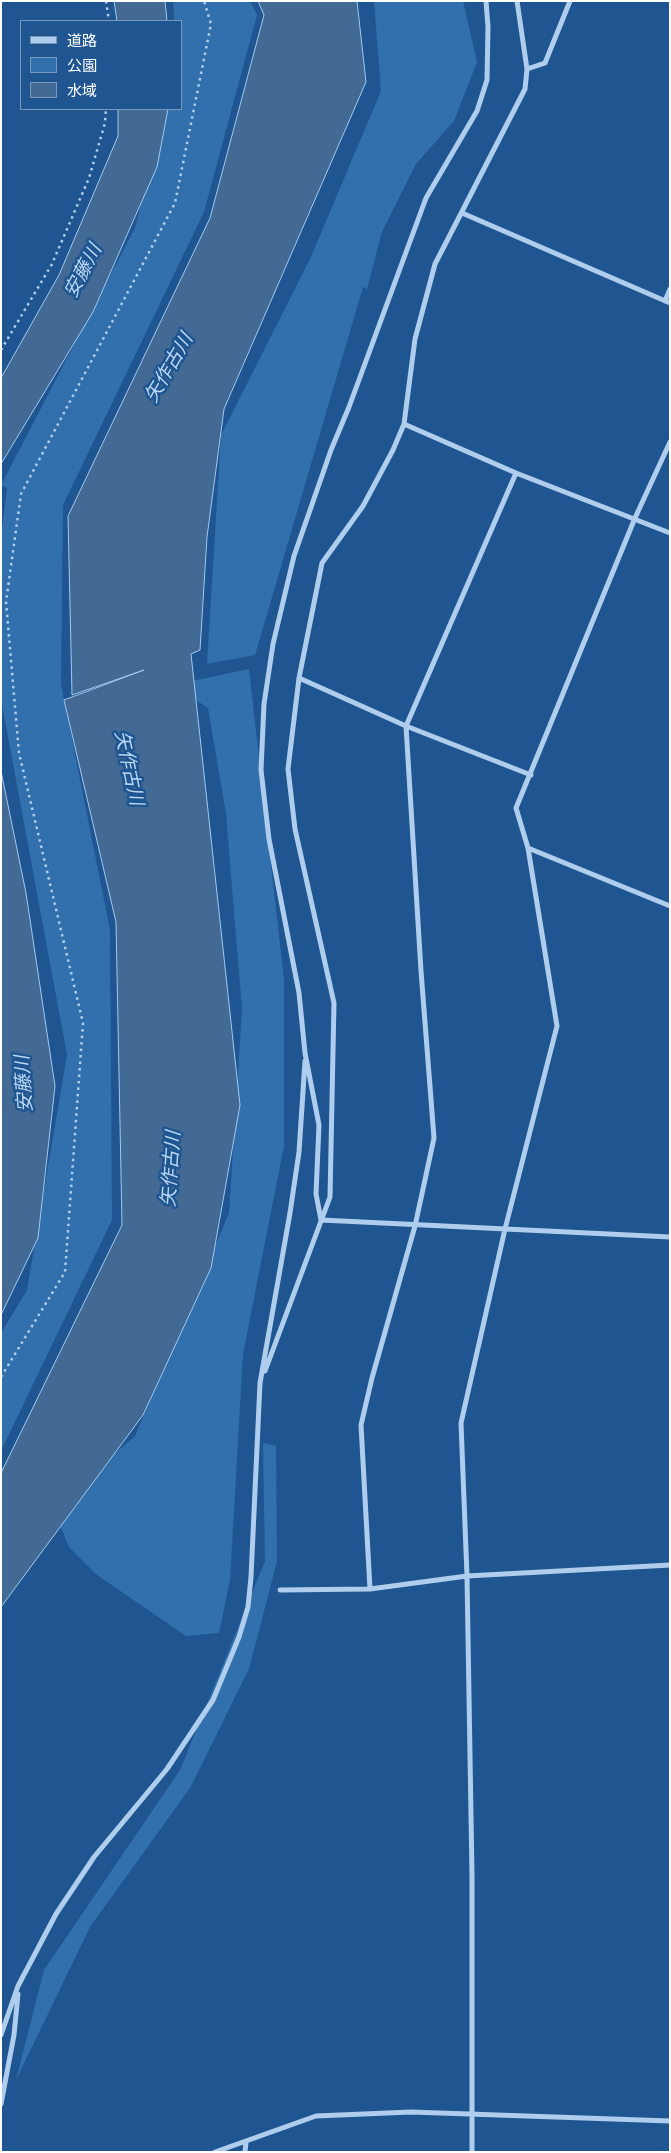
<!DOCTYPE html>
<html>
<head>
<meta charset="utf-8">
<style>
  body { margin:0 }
  #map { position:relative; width:671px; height:2153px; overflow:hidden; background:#1f5590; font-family:"Public Sans","Noto Sans JP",sans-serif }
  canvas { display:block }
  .frame { position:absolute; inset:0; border:2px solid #fff; pointer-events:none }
  .legend { position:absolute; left:20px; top:20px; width:162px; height:90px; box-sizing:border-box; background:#1f5590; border:1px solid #7999bc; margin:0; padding:6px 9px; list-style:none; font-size:15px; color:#fff }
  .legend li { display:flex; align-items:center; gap:10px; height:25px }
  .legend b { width:25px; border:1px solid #7999bc }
</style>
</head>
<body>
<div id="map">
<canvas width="671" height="2153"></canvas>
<div class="frame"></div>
<ul class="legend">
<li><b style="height:6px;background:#afceed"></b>道路</li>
<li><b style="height:14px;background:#3270ad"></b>公園</li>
<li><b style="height:14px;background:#436a94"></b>水域</li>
</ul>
</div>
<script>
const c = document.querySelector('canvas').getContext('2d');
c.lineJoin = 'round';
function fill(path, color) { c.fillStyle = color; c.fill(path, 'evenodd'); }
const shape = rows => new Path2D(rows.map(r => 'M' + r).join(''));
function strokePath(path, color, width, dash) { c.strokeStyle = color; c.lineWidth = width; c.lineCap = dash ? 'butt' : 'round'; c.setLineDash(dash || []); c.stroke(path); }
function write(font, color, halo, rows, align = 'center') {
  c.font = font + ' "Public Sans","Noto Sans JP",sans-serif'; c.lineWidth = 5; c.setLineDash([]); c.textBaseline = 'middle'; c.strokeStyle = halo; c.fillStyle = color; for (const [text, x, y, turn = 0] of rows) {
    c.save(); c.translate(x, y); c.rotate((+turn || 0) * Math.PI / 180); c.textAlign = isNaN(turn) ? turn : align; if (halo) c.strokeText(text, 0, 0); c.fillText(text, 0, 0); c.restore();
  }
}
fill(shape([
  [173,1,250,1,257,15,204,212,63,505,61,684,110,930,112,1220,1,1451,1,1333,27,1290,67,1055,1,699,1,537,7,488,1,485,135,228,165,109,181,109,181,21,174,21],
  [374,1,463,1,477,62,454,121,416,164,382,232,367,289,363,287,255,655,207,664,221,435,310,259,381,91],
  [249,669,284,980,284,1146,243,1354,230,1580,219,1633,186,1636,97,1575,69,1547,53,1508,135,1436,229,1213,242,1009,226,814,208,708,173,685],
  [263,1443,276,1446,277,1561,249,1669,190,1788,90,1927,16,2080,44,1970,180,1770,265,1561]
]), '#3270ad');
const water = shape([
  [114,1,165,1,167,21,117,21,114,1],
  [258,1,357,1,366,82,224,409,207,537,200,650,191,654,240,1105,211,1268,143,1415,1,1607,1,1473,122,1225,116,922,64,700,144,670,72,695,68,516,210,218,264,15,258,1],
  [118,109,168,109,157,167,93,312,1,464,1,378,59,275,118,136,118,109],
  [1,771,26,893,55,1086,38,1238,1,1315,1,771]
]);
fill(water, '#436a94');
strokePath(water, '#a2c9ef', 1);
strokePath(shape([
  [106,1,109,21],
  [1,350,52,264,89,178,105,123,106,109],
  [1,1377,65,1272,83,1023,19,753,6,602,21,494,175,203,211,24,204,1]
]), '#afceed', 2.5, [2.5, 4]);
strokePath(shape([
  [517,1,527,69],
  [462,213,670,303],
  [665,301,670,289],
  [404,424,516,473,670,533],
  [531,775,406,726,299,678,322,563,363,506,393,450,404,424,415,339,435,264,525,89,527,69,545,63,570,1],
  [528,848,670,906],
  [321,1220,316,1194,319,1125,305,1053,299,993,269,839,261,770,264,704,273,644,294,556,331,450,349,407,426,198,477,111,487,80,488,27,486,1],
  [321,1220,670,1237],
  [265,1371,330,1197,334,1003,295,829,288,769,299,678],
  [370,1589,361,1425,372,1378,415,1226,434,1138,421,971,406,726,516,473],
  [280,1590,370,1589,467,1576,670,1565],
  [1,2035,18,1986,56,1914,94,1857,167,1769,213,1700,239,1637,248,1607,251,1577,260,1383,290,1213,299,1152,305,1061],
  [1,2104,14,2035,18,1994],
  [215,2152,316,2116,411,2112,670,2121],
  [245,2152,246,2142],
  [472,2152,472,1875,467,1576,461,1423,505,1229,557,1026,528,848,516,808,635,518,670,442]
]), '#afceed', 5);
write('italic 19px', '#bbd8f4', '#1f5590', [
  ["安藤川",83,271,-62],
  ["矢作古川",169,368,-60],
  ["矢作古川",129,768,78],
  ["安藤川",24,1084,-94],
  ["矢作古川",171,1169,-86]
]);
</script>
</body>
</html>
